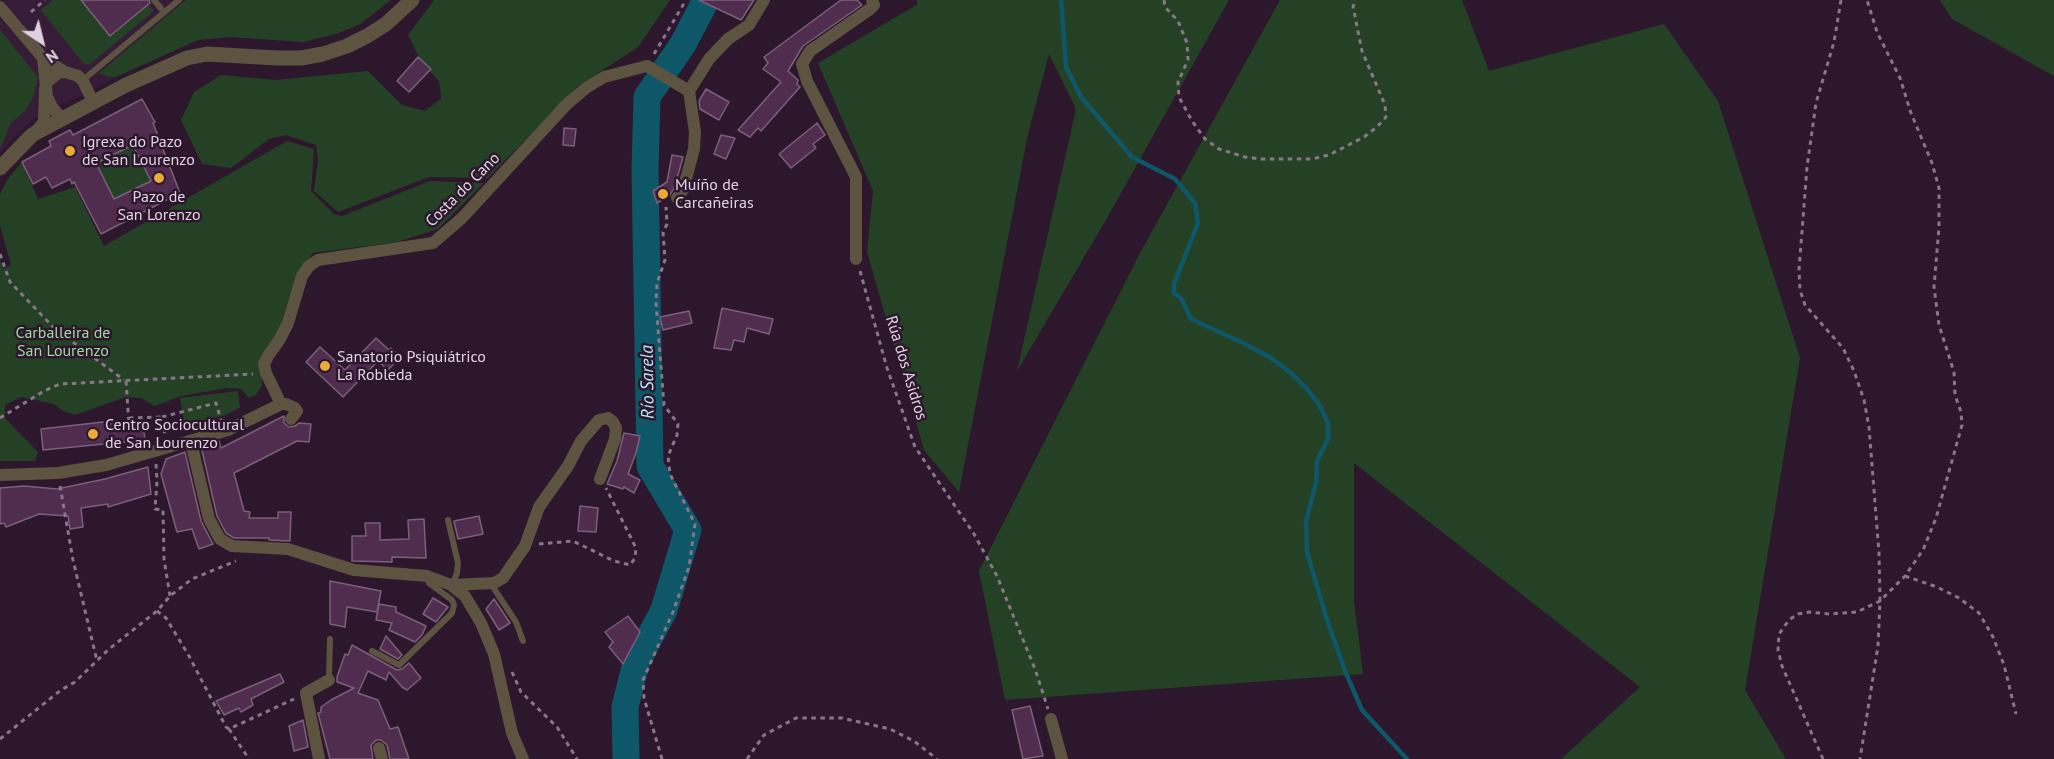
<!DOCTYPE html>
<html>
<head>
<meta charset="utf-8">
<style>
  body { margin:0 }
  #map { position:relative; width:2054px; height:759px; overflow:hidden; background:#2c172d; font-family:"PT Sans",sans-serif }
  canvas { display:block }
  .north { position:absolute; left:12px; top:12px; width:60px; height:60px; -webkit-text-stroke:4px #2c172d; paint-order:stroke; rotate:145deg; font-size:16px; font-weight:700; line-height:24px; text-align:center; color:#e1d2e1 }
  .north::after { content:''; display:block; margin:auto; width:21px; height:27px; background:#e1d2e1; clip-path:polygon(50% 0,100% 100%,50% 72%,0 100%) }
</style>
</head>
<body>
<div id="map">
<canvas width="2054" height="759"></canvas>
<div class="north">N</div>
</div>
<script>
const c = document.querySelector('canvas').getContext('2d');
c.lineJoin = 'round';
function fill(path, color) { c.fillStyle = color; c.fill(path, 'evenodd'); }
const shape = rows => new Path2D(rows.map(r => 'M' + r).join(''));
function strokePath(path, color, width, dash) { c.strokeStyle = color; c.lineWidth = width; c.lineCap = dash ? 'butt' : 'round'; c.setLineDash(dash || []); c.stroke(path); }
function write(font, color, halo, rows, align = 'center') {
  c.font = font + ' "PT Sans",sans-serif'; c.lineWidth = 5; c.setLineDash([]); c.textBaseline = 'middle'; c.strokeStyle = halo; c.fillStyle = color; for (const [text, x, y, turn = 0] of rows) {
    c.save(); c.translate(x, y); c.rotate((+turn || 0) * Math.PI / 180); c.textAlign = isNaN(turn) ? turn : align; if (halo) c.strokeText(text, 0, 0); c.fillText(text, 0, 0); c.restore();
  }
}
fill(shape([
  [0,0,386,0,197,36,32,120,0,152]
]), '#371c37');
fill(shape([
  [53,0,81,0,110,36,148,4,154,11,89,65,83,63,41,10],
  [186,0,391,0,359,25,336,34,303,42,230,37,198,40,116,77,109,77,99,73],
  [434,0,670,0,638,47,577,87,488,178,429,177,338,212,314,191,318,160,316,145,286,135,269,139,231,168,202,164,181,120,194,92,221,75,276,80,368,71,402,105,425,111,441,99,439,81,422,63,408,35],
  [916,0,1229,0,1106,220,1017,371,1076,109,1049,54,1028,134,959,492,924,450,867,252,873,191,818,63,918,4],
  [1280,0,1462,0,1489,71,1664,24,1718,101,1800,358,1745,690,1786,759,1561,759,1640,687,1354,463,1354,601,1363,674,1005,700,979,571,1139,255],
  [1940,0,2054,0,2054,76,1952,19],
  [0,30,38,77,34,95,26,110,11,123,0,149],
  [287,141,314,149,311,191,334,214,342,216,430,181,484,183,438,229,397,242,313,253,302,268,289,298,277,338,261,370,262,385,256,395,249,398,241,389,226,388,181,396,155,406,141,398,126,397,75,415,63,411,54,404,21,397,5,405,5,418,38,452,35,461,0,461,0,260,3,269,11,265,0,226,0,194,7,180,22,162,38,199,75,187,104,246],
  [133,145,151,181,114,199,96,163],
  [238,391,240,408,225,415,185,426,180,398]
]), '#254125');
strokePath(shape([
  [1061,0,1066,67,1081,97,1132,157,1175,179,1195,203,1198,223,1174,284,1174,293,1181,298,1191,319,1243,343,1271,358,1291,373,1307,389,1320,406,1328,423,1328,439,1317,461,1316,483,1306,521,1307,552,1326,617,1345,671,1362,710,1407,759]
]), '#0d5768', 4.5);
strokePath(shape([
  [626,759,625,707,636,663,664,610,688,530,650,466,645,170,647,97,683,44,706,0]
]), '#0d5768', 27);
const building = shape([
  [81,0,149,0,150,3,110,36,81,0],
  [699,0,754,0,741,20,699,0],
  [841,0,857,0,862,5,803,46,788,71,798,80,797,84,800,87,761,131,758,128,750,137,738,130,781,82,763,69,768,63,764,57,841,0],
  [418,57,431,69,409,92,397,81,418,57],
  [706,89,729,102,719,120,700,109,699,101,706,89],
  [142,99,155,122,153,123,180,193,101,234,74,182,72,184,70,179,52,188,46,177,33,184,22,162,51,146,49,141,70,130,73,135,142,99],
  [133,145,151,181,114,199,96,163,133,145],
  [817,123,825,135,813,144,816,148,791,168,779,154,817,123],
  [564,128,576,129,574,146,563,145,564,128],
  [721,135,735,138,726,159,714,154,721,135],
  [672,155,683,157,675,186,670,195,657,203,653,191,667,182,672,155],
  [722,308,773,319,769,334,747,328,744,342,734,340,731,350,714,348,722,308],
  [689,311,692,323,663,330,660,317,689,311],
  [376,338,389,350,391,348,400,357,388,370,378,361,343,397,306,362,320,347,345,370,376,338],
  [284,416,284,423,289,427,295,426,299,423,311,424,309,442,297,441,234,473,244,511,250,512,249,518,278,518,278,512,291,512,290,541,269,540,269,538,234,538,226,533,217,516,201,446,219,441,221,448,284,416],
  [112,421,113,427,143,424,145,440,43,450,41,429,112,421],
  [624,433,640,436,636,453,628,474,640,480,634,493,624,487,623,489,607,484,617,461,624,433],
  [185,452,201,521,213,544,199,549,192,529,177,532,161,474,166,459,185,452],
  [148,467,151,494,108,507,108,504,81,508,83,527,70,529,68,516,39,514,6,527,4,523,0,524,0,488,24,486,57,489,105,479,148,467],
  [580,506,598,508,596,532,578,531,580,506],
  [479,516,483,534,458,539,454,521,479,516],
  [424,519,426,558,392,557,392,562,352,561,352,536,366,536,365,523,380,523,380,540,409,539,408,520,424,519],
  [330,581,381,591,377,612,347,607,345,627,330,624,330,581],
  [433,598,448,607,436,622,423,614,433,598],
  [494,599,510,623,499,630,486,609,494,599],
  [379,604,396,607,396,612,426,626,422,635,415,642,389,630,392,623,376,620,379,604],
  [628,616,640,632,623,664,609,647,613,642,605,632,628,616],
  [386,636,402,655,398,659,380,649,386,636],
  [352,645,397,670,402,669,409,663,421,678,407,690,402,687,389,672,386,680,368,671,358,693,378,700,390,729,398,727,409,759,390,759,387,745,381,740,376,740,371,745,373,759,330,759,318,713,321,712,321,707,331,700,354,688,337,682,337,677,345,654,348,655,352,645],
  [280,674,284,682,251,699,253,705,241,712,239,708,224,715,216,701,280,674],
  [1030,706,1043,756,1023,759,1012,710,1030,706],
  [303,720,308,747,294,751,289,726,303,720]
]);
fill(building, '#502d4f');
strokePath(building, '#7a6078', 1.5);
strokePath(shape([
  [1164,0,1165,7,1178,21,1187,43,1188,60,1178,82,1179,97,1192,121,1205,139,1219,149,1245,157,1261,159,1312,159,1329,155,1364,137,1377,127,1386,117,1385,105,1362,51,1353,7,1355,0],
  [1841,0,1834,42,1816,103,1807,167,1799,270,1800,290,1805,305,1843,348,1854,371,1864,400,1869,427,1879,553,1880,601,1878,646,1860,759],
  [31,12,45,0],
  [654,54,686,0],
  [0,254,10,282,54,328,124,380],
  [860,271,887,368,915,447,974,534,997,576,1035,669,1048,709],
  [126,381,129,425],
  [162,417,216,403,221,420],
  [0,418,44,391,60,384,253,374],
  [129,418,162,417,165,435],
  [156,464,157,481,155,509,163,510,164,559,170,596],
  [60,486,73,560,97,661],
  [539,544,573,541,614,561,630,565,635,558,636,548,606,488],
  [1905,576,1937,587,1959,598,1979,613,1993,637,2004,665,2016,714],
  [157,611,166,618,189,656,226,727,229,729,294,699],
  [512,672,521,692,557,727,577,759],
  [229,729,249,759],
  [0,739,61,690,75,682,109,649,157,611,170,596,192,579,236,561],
  [662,759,644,698,643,680,673,612,689,567,695,524,670,474,668,456,677,435,678,424,664,405,656,303,657,283,665,260,663,232,667,224,666,207],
  [747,759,764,735,796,718,842,718,890,729,914,741,937,759],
  [1823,759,1782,666,1778,650,1779,634,1789,620,1798,614,1809,612,1829,614,1857,612,1880,601,1905,576,1923,550,1936,518,1962,425,1961,412,1955,395,1954,372,1939,325,1934,287,1939,227,1939,188,1932,163,1911,113,1900,78,1877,32,1867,0]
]), '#887689', 3, [4.5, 4.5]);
strokePath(shape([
  [154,0,164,12],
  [83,80,179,0],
  [448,520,458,563,457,573,452,585],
  [491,584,516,622,523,641],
  [372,651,399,665,452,613,454,605,452,600,429,583,427,577],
  [329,680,330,639]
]), '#5c5440', 6);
strokePath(shape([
  [0,7,43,58,65,72],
  [43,58,47,97,52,107,62,119],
  [36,131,44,122,45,89,47,82,58,73,65,72,78,76,83,81,93,102],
  [677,198,683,190,694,149,695,132,689,91,709,59,728,39,749,25,764,0],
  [856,259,856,177,807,81,802,64,810,51,870,9,874,5,872,0],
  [281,404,266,373,264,364,268,356,280,339,288,323,302,276,309,266,318,260,433,243,462,218,567,104,586,88,604,77,647,66,689,91],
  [191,442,209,519,220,539,232,546,288,549,354,570,427,576,451,585,465,596,481,623,494,654,512,733,523,759],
  [0,475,58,473,106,465,228,430,281,404,286,404,295,408,297,411,291,419],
  [451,585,494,583,503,578,525,546,539,507,568,466,581,441,599,420,608,418,613,422,616,428,615,439,600,479],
  [1051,719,1062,759],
  [379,748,382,759],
  [319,759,306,693,329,680]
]), '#5c5440', 12);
strokePath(shape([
  [0,168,32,135,126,85,187,58,207,54,277,58,301,58,323,54,347,46,367,36,386,24,412,0]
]), '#5c5440', 15);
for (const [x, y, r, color] of [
  [70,151,6,"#eaaa38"],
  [159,178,6,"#eaaa38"],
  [663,194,6,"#eaaa38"],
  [325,366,6,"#eaaa38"],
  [93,434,6,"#eaaa38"]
]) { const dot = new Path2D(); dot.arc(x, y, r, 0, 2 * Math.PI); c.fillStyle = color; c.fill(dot); strokePath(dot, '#2c172d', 2); }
write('16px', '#e1d2e1', '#2c172d', [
  ["Igrexa do Pazo",82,142],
  ["de San Lourenzo",82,160],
  ["Muíño de",675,185],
  ["Carcañeiras",675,203],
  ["Pazo de",159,197,"center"],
  ["San Lorenzo",159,215,"center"],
  ["Sanatorio Psiquiátrico",337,357],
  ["La Robleda",337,375],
  ["Centro Sociocultural",105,425],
  ["de San Lourenzo",105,443]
], 'left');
write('16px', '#e1d2e1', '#2c172d', [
  ["Costa do Cano",463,190,-45],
  ["Rúa dos Asidros",906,368,73]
]);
write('16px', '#a0da9e', '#2c172d', [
  ["Carballeira de",63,333],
  ["San Lourenzo",63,351]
]);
write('italic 18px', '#b1e8f9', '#2c172d', [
  ["Río Sarela",648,382,-91]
]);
</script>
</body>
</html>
